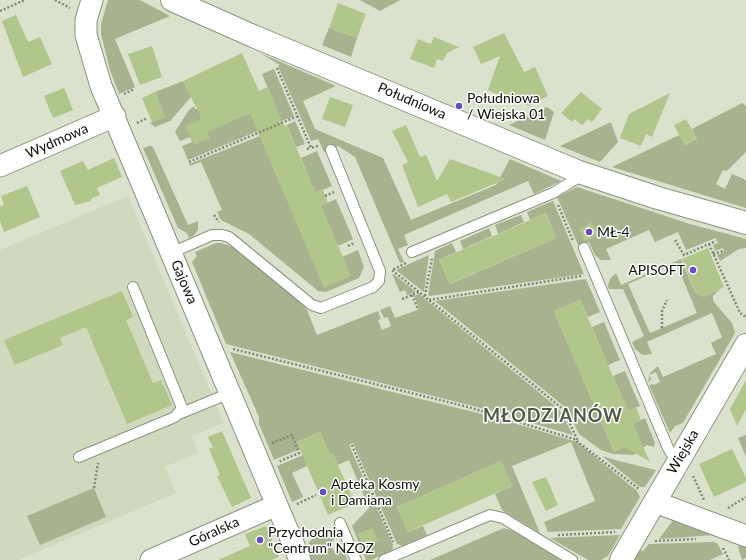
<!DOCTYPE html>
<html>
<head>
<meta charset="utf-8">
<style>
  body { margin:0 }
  canvas { display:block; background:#dae2cd }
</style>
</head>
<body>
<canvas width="746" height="560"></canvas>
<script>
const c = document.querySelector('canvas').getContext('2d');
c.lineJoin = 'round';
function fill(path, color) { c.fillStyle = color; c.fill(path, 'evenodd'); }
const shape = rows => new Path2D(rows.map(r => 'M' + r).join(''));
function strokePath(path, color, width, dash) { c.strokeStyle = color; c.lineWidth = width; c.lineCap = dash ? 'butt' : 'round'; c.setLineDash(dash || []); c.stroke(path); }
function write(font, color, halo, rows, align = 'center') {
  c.font = font + ' Lato,sans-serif'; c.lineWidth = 3; c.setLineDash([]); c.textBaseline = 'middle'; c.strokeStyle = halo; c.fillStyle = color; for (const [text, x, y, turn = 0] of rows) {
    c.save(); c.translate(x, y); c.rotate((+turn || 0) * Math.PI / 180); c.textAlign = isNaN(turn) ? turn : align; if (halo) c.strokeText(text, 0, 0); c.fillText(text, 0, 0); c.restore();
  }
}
fill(shape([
  [128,196,224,423,192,436,198,453,165,467,176,493,18,560,0,560,0,250]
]), '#cfd9bd');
fill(shape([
  [108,0,140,0,170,16,115,39,135,87,119,94,110,70,101,34,101,24],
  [360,0,400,0,380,11],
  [329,28,357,38,351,57,322,45],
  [260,53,336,86,303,101,315,129,383,158,411,220,496,185,510,159,561,181,534,194,528,181,404,235,408,245,398,249,404,262,400,263,355,157,338,146,324,152,318,139,311,141,278,66,280,65],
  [274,69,294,116,188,160,182,146,192,142,190,137,180,141,175,132,189,110,194,106,195,109,199,109,202,115,200,116,207,131,274,103,262,74],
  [183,81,191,97,170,121,155,127,150,123,165,117,155,92],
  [742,103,746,106,746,152,729,169,726,171,723,170,716,184,725,189,732,174,746,180,746,208,612,167,679,135,685,145,697,139,692,129],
  [547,107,554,112,545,140,509,125],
  [295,121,305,144,296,147,287,125],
  [611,122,618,142,600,162,560,146],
  [260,136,324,287,342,257,358,250,364,267,359,278,326,292,318,291,249,234,221,220,217,212,222,210,201,162,190,166,189,164],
  [150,146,153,147,188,225,198,221,198,230,193,236,189,238,187,233,178,228,143,148],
  [317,151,332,186,315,193,301,158],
  [577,187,690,224,746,239,746,248,739,249,720,261,717,255,724,252,723,248,715,251,713,245,718,243,716,238,686,250,678,232,655,242,649,230,606,249,611,260,601,260,595,255,589,242,579,247,557,197],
  [336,199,353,239,338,246,321,206],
  [553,201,584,274,430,296,428,295,435,251,452,243,456,252,439,260,450,284,556,238,546,213,530,220,527,212],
  [521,215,524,222,498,234,495,225],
  [489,228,492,236,463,249,460,241],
  [216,243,222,243,235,248,300,302,307,310,317,335,378,311,381,319,378,320,382,330,391,326,388,317,384,318,380,310,390,306,395,318,417,310,419,308,414,296,419,294,559,409,573,435,481,408,226,344,192,262,197,256,195,252],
  [429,255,424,292,396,270],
  [681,259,695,292,704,297,720,289,713,296,713,301,732,323,735,333,683,423,675,426,670,433,649,385,653,384,654,385,660,382,656,372,650,375,651,380,648,382,650,373,658,366,663,377,716,354,711,343,722,337,712,313,647,342,652,354,644,355,641,354,635,349,632,342,644,336,623,289,609,289,608,286,610,279,616,273,621,285],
  [676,263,697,313,650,333,628,284],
  [392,274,395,275,416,292,407,295,405,290,400,292],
  [586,279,600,312,588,317,580,300,554,311,614,452,640,440,633,424,645,418,655,443,654,447,647,445,634,455,613,454,601,450,579,434,566,408,435,301],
  [604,322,620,360,608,365,592,327],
  [230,352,486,415,577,442,637,491,640,497,621,529,548,532,544,522,595,501,571,442,512,466,540,533,502,510,495,494,512,486,501,461,397,507,408,532,423,526,427,535,403,546,397,544,353,443,349,445,393,545,392,551,371,560,366,560,352,526,369,508,349,460,338,465,333,454,330,455,320,432,297,442,300,449,274,460,259,424,259,417],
  [625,371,640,406,628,411,613,376],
  [746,435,746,457,738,438],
  [303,455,307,466,292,473,303,497,292,502,277,466],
  [602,456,619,461,656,470,645,487,640,487],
  [94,488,106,517,40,545,27,516],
  [673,520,715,535,659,539],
  [504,528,513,531,563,560,430,560],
  [323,535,330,535,335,538,330,544,335,553,343,548,345,551,347,560,311,560,305,547,314,537],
  [620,535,608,556,601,560,588,560,550,538],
  [713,542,717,543,723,554,710,560,632,560,639,549,643,551,649,544],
  [742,544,746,546,746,558,742,560,738,547]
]), '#a6b38e');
fill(shape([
  [338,3,366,14,357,38,329,28],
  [16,15,28,42,40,37,52,64,23,77,2,21],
  [504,33,524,72,535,67,548,96,529,106,501,94,501,96,488,90,500,56,481,64,473,47],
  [434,37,459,47,447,53,443,61,437,59,434,68,410,59,418,39,431,44],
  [152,46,162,77,140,85,128,54],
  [242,53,259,91,268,87,284,126,287,125,315,193,323,190,328,203,321,206,351,276,324,288,250,113,207,132,210,138,194,145,185,126,202,119,183,81],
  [64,88,73,110,53,118,44,96],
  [155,92,165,117,152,122,142,98],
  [581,92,602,109,592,122,588,119,582,125,574,119,572,122,561,113],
  [670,93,652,137,646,134,641,146,620,138,629,114],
  [330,97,353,105,345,127,322,119],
  [686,119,697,139,684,145,674,125],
  [406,125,420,157,426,155,437,181,450,159,506,179,451,202,447,194,418,207,402,165,408,162,392,131],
  [114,158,122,177,97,188,100,195,92,198,91,201,75,205,60,171,83,161,88,170],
  [27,186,40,217,4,232,0,221,0,206,4,205,1,196],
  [546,213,556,238,449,284,439,260],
  [592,222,598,235,585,241,579,229],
  [708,248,724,287,704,297,695,292,682,259],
  [122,291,133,317,126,320,153,383,161,380,172,405,127,424,86,327,60,338,63,345,15,365,4,340],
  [580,300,628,411,636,407,641,420,633,424,650,462,625,447,614,452,554,311],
  [746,380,746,409,737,426,730,409],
  [222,431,251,498,232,507,217,476,220,475,209,449,213,447,208,437],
  [320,432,330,455,333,454,355,503,328,515,297,442],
  [732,449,746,478,746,482,714,497,699,464],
  [501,461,512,486,408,532,397,507],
  [546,477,558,505,546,511,532,482],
  [266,526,279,557,271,560,218,560,250,546,245,534],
  [373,528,378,541,363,546,358,533]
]), '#b1c68a');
const lane = shape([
  [584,248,668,448,677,463],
  [412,252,553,193,584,174],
  [171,253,212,235,222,235,229,237,312,305,321,308,373,287,379,281,380,271,331,150],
  [179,414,230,393],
  [79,457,175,417,182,408,133,287],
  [340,523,356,560],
  [384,560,490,515,503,518,572,560]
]);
const street = shape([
  [92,0,86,20,86,35,101,86,300,560],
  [0,166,115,116],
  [655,502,746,536],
  [151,560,277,505]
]);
const secondary = shape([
  [172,0,253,36,579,172,658,198,746,223],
  [621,560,746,345]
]);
strokePath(lane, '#8b937f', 12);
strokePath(street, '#8b937f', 23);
strokePath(secondary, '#8b937f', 24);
strokePath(shape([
  [55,0,70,8],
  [0,11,25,0],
  [277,68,311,148,318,146],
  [124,94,134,89],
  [137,123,147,118],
  [307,149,311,148],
  [189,162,298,116],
  [325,196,334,192],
  [558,205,573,241],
  [214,215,219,222],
  [675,240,684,255,716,241],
  [709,244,740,313,746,317],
  [348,246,354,243],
  [713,254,723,251],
  [406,263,392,270,563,409,578,441],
  [412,295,418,309],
  [425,296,432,258],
  [402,299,419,292],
  [429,300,581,276],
  [662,328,662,311,667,300],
  [233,349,468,407,574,439,639,489],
  [272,443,292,435,299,453,278,462],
  [352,445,393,542],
  [693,476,704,500],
  [94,488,98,463],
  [297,504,316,495],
  [728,508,746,497],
  [558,535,615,532],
  [655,541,696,539],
  [723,548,729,560]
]), '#838879', 2.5, [2, 2]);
strokePath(lane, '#fff', 10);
strokePath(street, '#fff', 21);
strokePath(secondary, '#fff', 22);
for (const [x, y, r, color] of [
  [459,106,4,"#6b4bc4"],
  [589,232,4,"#6b4bc4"],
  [693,270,4,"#6b4bc4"],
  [323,492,4,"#6b4bc4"],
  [260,540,4,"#6b4bc4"]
]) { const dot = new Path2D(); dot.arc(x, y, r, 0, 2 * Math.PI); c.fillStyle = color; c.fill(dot); strokePath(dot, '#fff', 1.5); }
write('14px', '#0b0d06', '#fff', [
  ["Południowa",467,98],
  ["/ Wiejska 01",467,114],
  ["MŁ-4",597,232],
  ["APISOFT",685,270,"right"],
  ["Apteka Kosmy",331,484],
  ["i Damiana",331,500],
  ["Przychodnia",268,532],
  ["\"Centrum\" NZOZ",268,548]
], 'left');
write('14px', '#0b0d06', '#fff', [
  ["Południowa",412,101,23],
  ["Wydmowa",57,141,-24],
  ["Gajowa",184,282,67],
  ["Wiejska",683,452,-60],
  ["Góralska",214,532,-24]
]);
c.letterSpacing = '1px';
write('bold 18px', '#515845', '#fff', [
  ["MŁODZIANÓW",553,416]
]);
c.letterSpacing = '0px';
</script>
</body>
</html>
